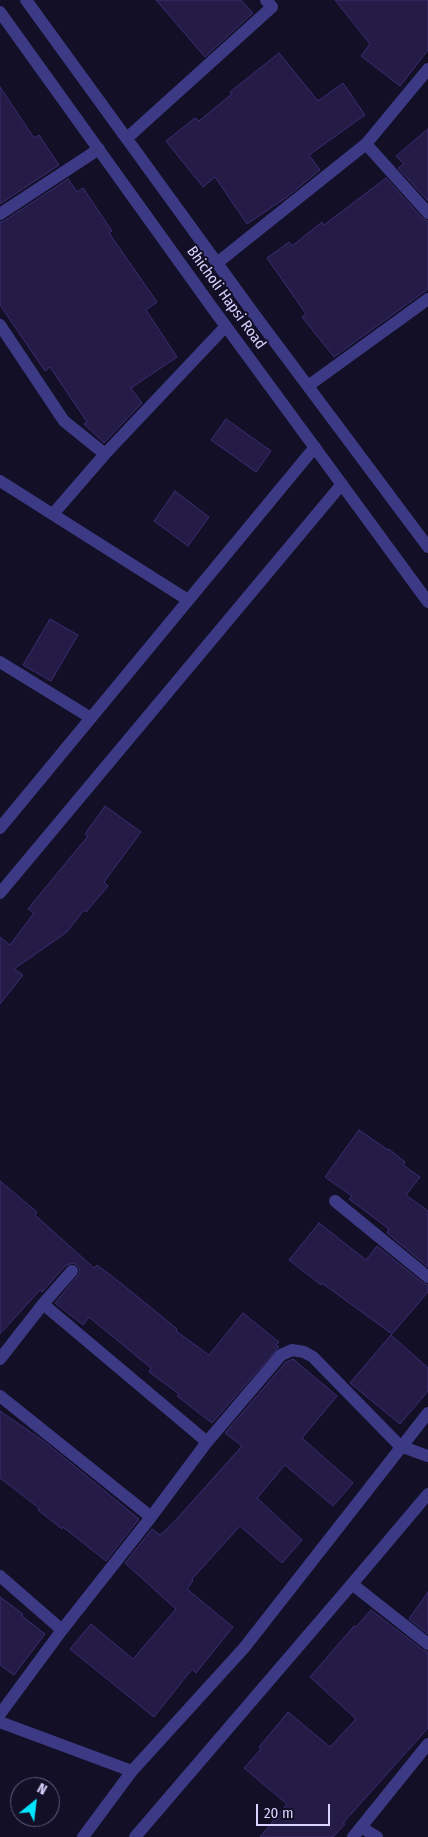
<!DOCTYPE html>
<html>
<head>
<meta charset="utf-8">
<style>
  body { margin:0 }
  #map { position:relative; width:428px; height:1837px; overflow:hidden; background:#130f26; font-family:"Fira Sans Condensed",sans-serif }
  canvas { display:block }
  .north { position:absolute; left:10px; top:1777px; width:50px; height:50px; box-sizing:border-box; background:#130f26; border:1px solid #625e7d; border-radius:50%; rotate:29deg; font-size:14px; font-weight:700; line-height:20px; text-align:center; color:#d9d4ff }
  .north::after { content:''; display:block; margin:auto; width:18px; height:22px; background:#00e5ff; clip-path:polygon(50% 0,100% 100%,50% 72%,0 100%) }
  .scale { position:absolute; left:256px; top:1804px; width:74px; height:22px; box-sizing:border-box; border:2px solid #d9d4ff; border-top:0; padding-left:6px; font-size:15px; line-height:18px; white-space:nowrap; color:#d9d4ff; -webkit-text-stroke:4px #130f26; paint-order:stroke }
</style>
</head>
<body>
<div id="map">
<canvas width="428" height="1837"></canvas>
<div class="north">N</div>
<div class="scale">20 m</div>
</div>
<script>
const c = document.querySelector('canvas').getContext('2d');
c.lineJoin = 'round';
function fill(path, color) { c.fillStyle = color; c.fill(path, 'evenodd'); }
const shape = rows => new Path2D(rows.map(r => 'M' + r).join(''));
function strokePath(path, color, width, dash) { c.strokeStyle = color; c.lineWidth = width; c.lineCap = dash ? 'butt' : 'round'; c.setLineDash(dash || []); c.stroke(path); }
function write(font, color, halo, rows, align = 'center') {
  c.font = font + ' "Fira Sans Condensed",sans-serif'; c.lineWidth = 4; c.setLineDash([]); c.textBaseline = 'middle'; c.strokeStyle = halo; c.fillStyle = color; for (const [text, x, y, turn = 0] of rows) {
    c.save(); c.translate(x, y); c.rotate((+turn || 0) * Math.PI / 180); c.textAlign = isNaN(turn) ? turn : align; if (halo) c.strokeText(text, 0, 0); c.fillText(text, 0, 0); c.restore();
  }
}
const building = shape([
  [156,0,241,0,253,13,205,57,156,0],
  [335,0,428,0,428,50,400,86,361,56,370,44,335,0],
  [279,53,318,101,343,83,365,115,309,155,320,170,287,197,247,224,215,177,203,187,166,141,195,118,199,121,232,94,230,92,279,53],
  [0,87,34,138,39,135,59,165,0,204,0,87],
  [428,129,428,201,398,168,404,164,396,156,428,129],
  [386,178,422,218,428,221,428,289,334,357,302,317,306,314,267,258,289,242,292,246,322,222,324,225,386,178],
  [68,179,77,192,83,188,112,231,109,233,157,302,146,310,177,357,131,388,142,403,104,443,84,424,87,422,50,367,45,371,0,305,0,222,4,221,68,179],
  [226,419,271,451,256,472,211,440,226,419],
  [175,491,209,517,188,546,154,521,175,491],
  [50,619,78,635,51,681,23,665,50,619],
  [105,806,141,832,104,882,108,886,86,912,84,910,67,932,14,969,23,975,0,1004,0,937,10,945,34,913,28,909,88,836,85,834,105,806],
  [359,1130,388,1150,389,1149,405,1162,403,1165,420,1177,406,1195,428,1211,428,1267,387,1233,389,1229,349,1199,352,1196,325,1177,359,1130],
  [0,1181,37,1212,35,1215,94,1268,97,1265,122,1284,177,1329,176,1331,209,1355,243,1313,279,1342,276,1345,279,1347,212,1423,177,1396,179,1394,149,1372,151,1368,89,1317,83,1325,55,1303,80,1273,79,1268,74,1263,66,1265,42,1292,40,1290,0,1334,0,1181],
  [319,1223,366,1260,377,1246,423,1283,428,1285,428,1292,392,1334,322,1283,321,1285,289,1260,319,1223],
  [391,1335,428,1368,428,1391,400,1424,350,1383,391,1335],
  [293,1359,337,1396,302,1438,353,1483,333,1506,285,1465,257,1498,302,1540,282,1563,240,1526,192,1579,193,1581,187,1589,233,1627,196,1673,192,1669,154,1717,70,1649,91,1624,133,1659,176,1609,125,1563,152,1529,160,1535,175,1521,242,1446,225,1433,286,1362,293,1359],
  [0,1411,45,1442,139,1519,106,1561,63,1527,62,1529,38,1510,39,1508,0,1478,0,1411],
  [428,1592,428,1634,409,1619,428,1592],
  [0,1597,23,1614,22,1616,45,1634,14,1675,0,1665,0,1597],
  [371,1610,423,1650,428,1652,428,1728,343,1823,345,1824,333,1837,260,1837,287,1804,244,1768,261,1749,259,1747,288,1712,330,1747,356,1719,310,1677,354,1626,356,1627,371,1610]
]);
fill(building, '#241b47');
strokePath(building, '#3b2d73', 1);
strokePath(shape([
  [26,0,254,314,428,547],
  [0,12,211,306,428,602],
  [127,138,272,7,266,0],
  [366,144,428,213],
  [0,214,99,149],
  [217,263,366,144,428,69],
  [0,325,64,421,105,454,226,326],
  [308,386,428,299],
  [0,481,188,600],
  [53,514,105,454],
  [0,662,91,718],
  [0,828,315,447],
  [0,893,342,484],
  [335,1201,428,1277],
  [43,1304,207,1442],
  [0,1359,43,1304,72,1271],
  [0,1396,151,1517],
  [0,1576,62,1630],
  [352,1584,428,1644],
  [0,1714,62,1630,151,1517,207,1442,281,1355,292,1350,304,1352,313,1357,400,1446,428,1456],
  [0,1722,132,1771],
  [361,1827,377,1837],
  [83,1837,132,1771,244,1648,428,1413],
  [135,1837,352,1584,428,1494],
  [353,1837,428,1744]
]), '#3d3a85', 12);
write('15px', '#d9d4ff', '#130f26', [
  ["Bhicholi Hapsi Road",226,298,54]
]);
</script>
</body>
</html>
